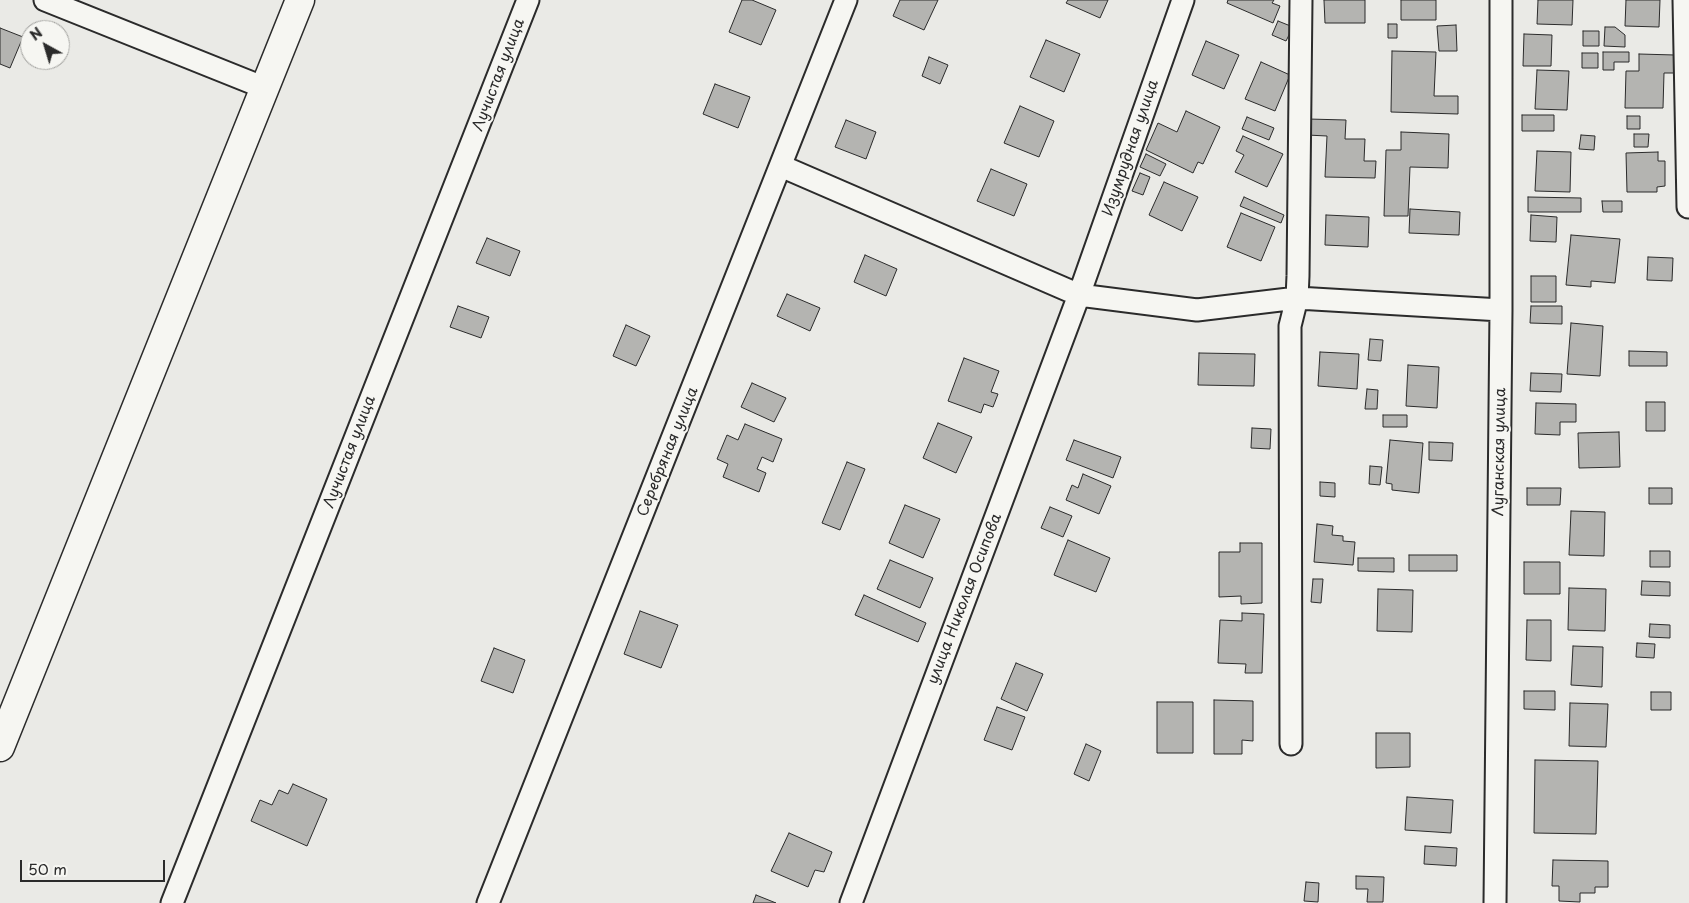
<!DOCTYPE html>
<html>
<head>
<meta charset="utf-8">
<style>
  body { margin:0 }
  #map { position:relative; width:1689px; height:903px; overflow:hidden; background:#eaeae6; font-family:"Playpen Sans",sans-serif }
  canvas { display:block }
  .north { position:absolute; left:20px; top:20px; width:50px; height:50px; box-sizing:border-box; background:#f6f6f2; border:1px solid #a5a5a2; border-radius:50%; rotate:321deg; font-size:14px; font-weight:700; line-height:20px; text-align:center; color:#2b2b2b }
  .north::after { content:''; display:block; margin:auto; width:18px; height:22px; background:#2b2b2b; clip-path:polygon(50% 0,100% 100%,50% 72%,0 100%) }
  .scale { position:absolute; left:20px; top:860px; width:145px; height:22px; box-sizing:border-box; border:2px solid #2b2b2b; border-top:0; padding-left:6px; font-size:15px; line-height:18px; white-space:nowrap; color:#2b2b2b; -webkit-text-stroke:4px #f6f6f2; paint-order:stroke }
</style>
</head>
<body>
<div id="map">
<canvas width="1689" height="903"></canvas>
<div class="north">N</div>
<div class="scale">50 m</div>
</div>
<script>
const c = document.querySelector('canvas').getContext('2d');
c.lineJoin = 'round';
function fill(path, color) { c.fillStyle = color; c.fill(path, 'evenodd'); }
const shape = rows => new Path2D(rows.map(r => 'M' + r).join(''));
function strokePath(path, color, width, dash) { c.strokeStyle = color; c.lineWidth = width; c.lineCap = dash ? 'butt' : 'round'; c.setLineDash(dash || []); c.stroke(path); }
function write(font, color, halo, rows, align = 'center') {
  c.font = font + ' "Playpen Sans",sans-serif'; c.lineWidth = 4; c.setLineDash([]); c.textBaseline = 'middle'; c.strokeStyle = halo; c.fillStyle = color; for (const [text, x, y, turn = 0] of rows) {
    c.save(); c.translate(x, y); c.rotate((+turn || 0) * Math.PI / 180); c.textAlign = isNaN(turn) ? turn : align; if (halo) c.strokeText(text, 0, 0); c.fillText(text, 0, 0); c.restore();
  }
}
const building = shape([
  [742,0,752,0,776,10,761,45,729,32,742,0],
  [900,0,938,0,924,30,893,16,900,0],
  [1068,0,1108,0,1100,18,1066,3,1068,0],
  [1228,0,1274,0,1272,3,1280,6,1273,23,1227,3,1228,0],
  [1324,0,1365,0,1365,23,1325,23,1324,0],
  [1401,0,1436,0,1436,20,1401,20,1401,0],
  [1538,0,1573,0,1572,25,1537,24,1538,0],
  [1626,0,1660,0,1659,27,1625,26,1626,0],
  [1278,21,1293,27,1286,41,1272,35,1278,21],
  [1388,24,1397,24,1397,38,1388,38,1388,24],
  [1456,25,1457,51,1439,51,1437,26,1456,25],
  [1605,27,1615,27,1625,35,1625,47,1604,46,1605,27],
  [0,28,23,37,10,68,0,64,0,28],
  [1583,31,1599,31,1599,46,1583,46,1583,31],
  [1524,34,1552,35,1551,66,1523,66,1524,34],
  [1046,40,1080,54,1064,92,1030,77,1046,40],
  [1206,41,1239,55,1224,89,1192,75,1206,41],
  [1392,51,1436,52,1434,96,1458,96,1458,114,1391,112,1392,51],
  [1603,52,1629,52,1629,62,1614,62,1614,70,1603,70,1603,52],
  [1582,53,1598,53,1598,68,1582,68,1582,53],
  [1639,54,1675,55,1675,73,1664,73,1663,108,1625,108,1626,71,1639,71,1639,54],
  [929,57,948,65,940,84,922,76,929,57],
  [1261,62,1290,75,1275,111,1245,99,1261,62],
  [1537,70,1569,71,1567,110,1535,109,1537,70],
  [715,84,750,97,738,128,703,114,715,84],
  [1020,106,1054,121,1039,157,1004,143,1020,106],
  [1186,111,1220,127,1203,164,1198,162,1193,173,1146,150,1158,123,1177,132,1186,111],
  [1522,115,1554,115,1554,131,1522,131,1522,115],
  [1627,116,1640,116,1640,129,1627,129,1627,116],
  [1247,117,1274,128,1269,140,1242,129,1247,117],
  [1308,119,1346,120,1345,139,1365,139,1364,161,1376,161,1375,178,1325,177,1327,136,1307,135,1308,119],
  [846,120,876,132,866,159,835,147,846,120],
  [1401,132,1449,134,1448,168,1410,167,1408,216,1384,216,1386,150,1401,150,1401,132],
  [1634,134,1649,134,1648,147,1634,147,1634,134],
  [1581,135,1595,136,1594,150,1579,149,1581,135],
  [1243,136,1283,154,1267,187,1235,172,1244,155,1236,151,1243,136],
  [1537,151,1571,152,1570,192,1535,191,1537,151],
  [1658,152,1658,161,1665,161,1665,186,1657,187,1657,192,1627,192,1626,153,1658,152],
  [1146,154,1166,164,1160,176,1140,167,1146,154],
  [991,169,1027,184,1014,216,977,201,991,169],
  [1140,173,1150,177,1143,195,1132,191,1140,173],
  [1164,182,1198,197,1182,231,1149,215,1164,182],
  [1244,197,1284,215,1281,223,1240,206,1244,197],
  [1528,197,1581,198,1581,212,1528,212,1528,197],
  [1602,201,1622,201,1622,212,1603,212,1602,201],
  [1410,209,1460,212,1459,235,1409,233,1410,209],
  [1241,213,1275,227,1261,261,1227,247,1241,213],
  [1326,215,1369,217,1368,247,1325,245,1326,215],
  [1531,215,1557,217,1556,242,1530,241,1531,215],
  [1571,235,1620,239,1615,283,1591,281,1591,287,1566,285,1571,235],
  [487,238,520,251,510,276,476,263,487,238],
  [865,255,897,269,886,296,854,282,865,255],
  [1648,257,1673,258,1672,281,1647,280,1648,257],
  [1531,276,1556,276,1556,302,1531,302,1531,276],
  [787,294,820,308,810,331,777,316,787,294],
  [458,306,489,317,481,338,450,327,458,306],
  [1531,306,1562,306,1562,324,1530,323,1531,306],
  [1571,323,1603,326,1600,376,1567,374,1571,323],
  [626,325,650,336,636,366,613,356,626,325],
  [1370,339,1383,340,1381,361,1368,360,1370,339],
  [1629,351,1667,352,1667,366,1629,366,1629,351],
  [1320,352,1359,354,1357,389,1318,386,1320,352],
  [1199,353,1255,354,1254,386,1198,385,1199,353],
  [964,358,999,371,991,392,998,394,993,407,984,404,981,413,948,401,964,358],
  [1408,365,1439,367,1437,408,1406,406,1408,365],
  [1531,373,1562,374,1561,392,1530,391,1531,373],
  [752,383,786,398,774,422,741,407,752,383],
  [1367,389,1378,390,1377,409,1365,409,1367,389],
  [1646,402,1665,402,1665,431,1646,431,1646,402],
  [1536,403,1576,404,1576,422,1560,422,1560,435,1535,434,1536,403],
  [1383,415,1407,415,1407,427,1383,427,1383,415],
  [938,423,972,437,956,473,923,458,938,423],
  [745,424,782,439,773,462,762,457,757,469,766,473,759,492,723,477,728,464,717,459,727,435,738,440,745,424],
  [1252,428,1271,429,1270,449,1251,448,1252,428],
  [1619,432,1620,467,1579,468,1578,433,1619,432],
  [1074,440,1121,457,1113,478,1066,460,1074,440],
  [1390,440,1423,443,1419,493,1392,490,1392,484,1386,483,1390,440],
  [1429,442,1453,443,1452,461,1429,460,1429,442],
  [847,462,865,469,840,530,822,523,847,462],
  [1370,466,1382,467,1380,485,1369,484,1370,466],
  [1083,474,1111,486,1099,514,1066,500,1072,485,1078,488,1083,474],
  [1320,482,1335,483,1335,497,1320,496,1320,482],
  [1527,488,1561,488,1560,505,1527,505,1527,488],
  [1649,488,1672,488,1672,504,1649,504,1649,488],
  [905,505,940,519,923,558,889,543,905,505],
  [1050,507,1072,516,1063,537,1041,528,1050,507],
  [1571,511,1605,512,1604,556,1569,555,1571,511],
  [1317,524,1333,526,1332,535,1343,536,1343,541,1355,542,1353,565,1314,562,1317,524],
  [1068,540,1110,558,1096,592,1054,575,1068,540],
  [1240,543,1262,543,1262,603,1241,604,1241,596,1219,597,1219,552,1240,552,1240,543],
  [1650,551,1670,551,1670,567,1650,567,1650,551],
  [1409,555,1457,555,1457,571,1409,571,1409,555],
  [1358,558,1394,558,1394,572,1358,571,1358,558],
  [890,560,933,578,920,608,877,589,890,560],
  [1524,562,1560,562,1560,594,1524,594,1524,562],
  [1313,579,1323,579,1321,603,1311,602,1313,579],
  [1642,581,1670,582,1670,596,1641,595,1642,581],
  [1569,588,1606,589,1605,631,1568,630,1569,588],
  [1378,589,1413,590,1412,632,1377,631,1378,589],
  [864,595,926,623,918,642,855,615,864,595],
  [640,611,678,625,661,668,624,654,640,611],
  [1242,613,1264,614,1262,673,1245,673,1246,664,1218,663,1220,620,1242,621,1242,613],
  [1527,620,1551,620,1551,661,1526,660,1527,620],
  [1650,624,1670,625,1670,638,1649,637,1650,624],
  [1637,643,1655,644,1654,658,1636,657,1637,643],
  [1573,646,1603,647,1602,687,1571,685,1573,646],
  [494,648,525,660,513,693,481,681,494,648],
  [1016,663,1043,674,1027,711,1001,699,1016,663],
  [1524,691,1555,691,1555,710,1524,709,1524,691],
  [1651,692,1671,692,1671,710,1651,710,1651,692],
  [1214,700,1253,701,1253,741,1242,740,1242,754,1214,754,1214,700],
  [1157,702,1193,702,1193,753,1157,753,1157,702],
  [1570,703,1608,704,1606,747,1569,746,1570,703],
  [997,707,1025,717,1012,750,984,740,997,707],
  [1376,733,1410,733,1410,767,1376,768,1376,733],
  [1086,744,1101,751,1089,781,1074,774,1086,744],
  [1535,760,1598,761,1596,834,1534,833,1535,760],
  [293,784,327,799,307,846,251,821,260,800,272,805,279,790,288,794,293,784],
  [1407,797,1453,800,1451,833,1405,830,1407,797],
  [789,833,832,852,824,872,815,870,808,887,771,871,789,833],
  [1425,846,1457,848,1456,866,1424,864,1425,846],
  [1553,860,1608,861,1608,887,1595,887,1595,893,1580,893,1580,902,1559,901,1559,886,1552,886,1553,860],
  [1356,876,1384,877,1383,902,1367,902,1368,889,1356,889,1356,876],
  [1306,882,1319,883,1318,902,1304,901,1306,882],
  [756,895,776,903,753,903,756,895]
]);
fill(building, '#b4b4b1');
strokePath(building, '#2b2b2b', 1);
const minor = shape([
  [45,0,265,88],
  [1684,0,1688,207],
  [781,166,1079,295,1197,310,1297,298,1501,310],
  [1291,744,1290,326,1297,298,1298,276,1301,0],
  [172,903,528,0],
  [488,903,846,0],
  [851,903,1079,295,1183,0],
  [1495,903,1501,310,1501,0]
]);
const secondary = shape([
  [0,747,300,0]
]);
strokePath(minor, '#2b2b2b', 25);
strokePath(secondary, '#2b2b2b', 31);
strokePath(minor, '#f6f6f2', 21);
strokePath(secondary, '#f6f6f2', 28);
write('15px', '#2b2b2b', '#f6f6f2', [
  ["Лучистая улица",499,75,-69],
  ["Изумрудная улица",1131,148,-71],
  ["Лучистая улица",350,452,-69],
  ["Серебряная улица",668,452,-68],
  ["Луганская улица",1500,452,-89],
  ["улица Николая Осипова",965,599,-69]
]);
</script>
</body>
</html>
